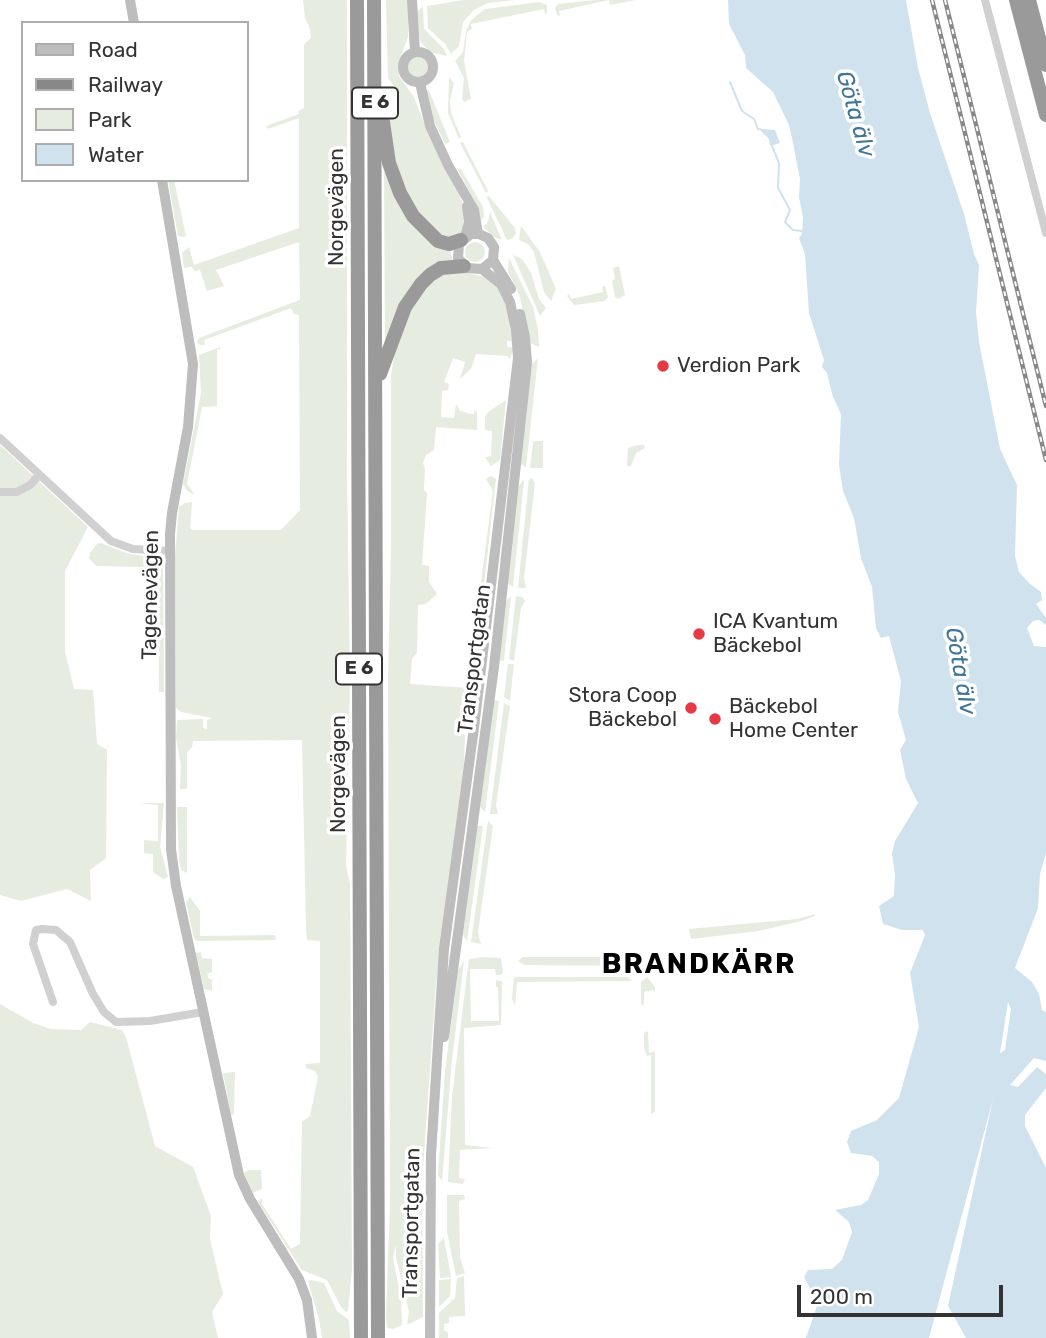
<!DOCTYPE html>
<html>
<head>
<meta charset="utf-8">
<style>
  body { margin:0 }
  #map { position:relative; width:1046px; height:1338px; overflow:hidden; background:#fff; font-family:Rubik,sans-serif }
  canvas { display:block }
  .legend { position:absolute; left:21px; top:21px; width:228px; height:161px; box-sizing:border-box; background:#fff; border:2px solid #adadad; margin:0; padding:9px 12px; list-style:none; font-size:21px; color:#333 }
  .legend li { display:flex; align-items:center; gap:14px; height:35px }
  .legend b { width:35px; border:2px solid #adadad }
  .scale { position:absolute; left:797px; top:1285px; width:206px; height:32px; box-sizing:border-box; border:4px solid #333; border-top:0; padding-left:9px; font-size:21px; line-height:24px; white-space:nowrap; color:#333; -webkit-text-stroke:5px #fff; paint-order:stroke }
</style>
</head>
<body>
<div id="map">
<canvas width="1046" height="1338"></canvas>
<ul class="legend">
<li><b style="height:9px;background:#bdbdbd"></b>Road</li>
<li><b style="height:9px;background:#888"></b>Railway</li>
<li><b style="height:19px;background:#e6ecdf"></b>Park</li>
<li><b style="height:19px;background:#cfe2ee"></b>Water</li>
</ul>
<div class="scale">200 m</div>
</div>
<script>
const c = document.querySelector('canvas').getContext('2d');
c.lineJoin = 'round';
function fill(path, color) { c.fillStyle = color; c.fill(path, 'evenodd'); }
const shape = rows => new Path2D(rows.map(r => 'M' + r).join(''));
function strokePath(path, color, width, dash) { c.strokeStyle = color; c.lineWidth = width; c.lineCap = dash ? 'butt' : 'round'; c.setLineDash(dash || []); c.stroke(path); }
function write(font, color, halo, rows, align = 'center') {
  c.font = font + ' Rubik,sans-serif'; c.lineWidth = 7; c.setLineDash([]); c.textBaseline = 'middle'; c.strokeStyle = halo; c.fillStyle = color; for (const [text, x, y, turn = 0] of rows) {
    c.save(); c.translate(x, y); c.rotate((+turn || 0) * Math.PI / 180); c.textAlign = isNaN(turn) ? turn : align; if (halo) c.strokeText(text, 0, 0); c.fillText(text, 0, 0); c.restore();
  }
}
fill(shape([
  [303,0,347,0,347,479,350,677,346,865,350,884,352,1269,348,1311,346,1312,341,1307,327,1280,302,1270,258,1202,262,1198,262,1204,291,1249,300,1244,302,1122,310,1116,318,1077,315,1071,306,1068,306,1064,320,1063,320,941,307,940,306,926,302,740,193,741,192,747,187,753,187,789,180,789,181,765,176,738,177,720,203,719,203,728,207,729,207,720,212,718,181,712,176,708,175,556,179,507,185,503,192,502,190,528,193,530,281,530,300,510,299,315,294,314,291,308,204,340,205,345,200,345,197,342,199,338,300,300,299,242,216,270,224,286,207,291,200,270,194,271,192,267,184,268,182,253,189,247,194,265,299,228,299,118,268,129,266,126,299,114,298,111,304,108,304,44,311,38,310,29,305,18],
  [386,0,408,0,408,37,398,63,399,76,414,97,429,136,460,195,464,208,463,230,460,235,450,239,430,229,402,188,388,128,387,99,394,86,388,78],
  [463,0,515,0,488,3,474,10,463,22,459,46,451,54,445,44,428,28,427,6],
  [596,0,636,0,610,5,609,0,559,11,560,16,557,15,555,8,558,4],
  [539,2,547,5,547,13,545,14,544,9,471,24,472,29,467,32,464,61,471,99,464,102,462,99,464,78,455,61,463,52,466,31,471,20,485,9],
  [423,6,424,29,444,49,447,56,430,52,420,41,417,12],
  '408 67a10 10 0 1 1 20 0a10 10 0 1 1-20 0Z',
  [449,77,454,83,450,100,451,113,461,137,459,139,448,113],
  [428,88,450,142,445,144,432,116,427,94],
  [463,142,488,191,486,193,460,143],
  [457,168,461,169,483,207,484,216,481,221,475,202],
  [384,171,392,185,450,251,453,261,397,312,389,330,385,348],
  [168,180,174,180,186,236,184,237,178,236],
  [488,195,515,228,516,233,513,238,507,240,487,198],
  [490,212,502,240,494,237,483,227,488,222],
  [521,226,540,252,556,289,551,301,544,292,534,252,528,244,519,240],
  '465 252a10 10 0 1 1 20 0a10 10 0 1 1-20 0Z',
  [513,255,522,259,531,273,539,299,546,308,540,316],
  [509,258,533,307,538,329,539,347,530,343,520,297,508,271],
  [619,266,625,295,618,299,615,297,612,281,615,279,613,268],
  [461,271,485,277,495,284,508,306,512,341,507,341,507,347,512,347,513,350,510,359,507,356,476,354,471,369,460,379,465,362,453,358,444,382,449,384,448,390,442,391,441,417,454,418,456,404,460,411,471,414,474,414,474,409,477,413,477,430,436,427,434,450,426,455,423,463,425,469,424,490,427,493,422,565,429,566,429,582,437,594,426,604,418,605,417,653,412,659,410,684,468,688,471,692,464,715,462,715,463,729,461,729,459,733,465,735,464,763,436,984,422,1182,423,1317,407,1325,409,1312,396,1257,396,1245,393,1257,401,1300,402,1325,393,1329,387,1328,386,1316,390,1203,388,682,391,548,391,376,395,348,410,311,431,283,443,274],
  [605,286,608,297,605,301,574,305,567,296,569,294,571,299,603,292,602,287],
  [220,347,220,349,217,350,217,406,202,407,187,484,195,495,187,491,183,484,201,393,199,355],
  [538,358,526,467,525,467,521,464,531,365],
  [506,400,500,460,491,466,485,457,491,456,492,431,485,430,485,417,488,412],
  [536,441,543,441,543,468,530,468,533,442],
  [0,445,88,527,65,571,65,652,74,689,93,690,97,744,107,750,106,858,90,870,91,901,67,889,21,901,0,895],
  [639,445,644,445,645,448,636,453,631,466,627,466,628,448],
  [491,476,496,479,484,585,481,582,493,491,486,479],
  [532,478,535,483,524,578,526,588,518,588,529,479],
  [523,480,524,481,513,587,507,583,517,489],
  [101,543,126,553,156,558,163,569,164,692,159,692,158,591,155,580,148,571,139,567,97,566,93,563,89,558,90,553,97,544],
  [511,596,504,660,504,661,499,660,505,602],
  [516,596,522,597,525,601,521,608,514,661,509,659],
  [508,664,514,664,510,701,504,697],
  [494,700,499,701,485,812,480,807],
  [504,703,510,706,496,806,498,814,490,814],
  [138,803,164,803,160,847,168,877,163,879,153,872,153,854,144,853,144,840,158,841,158,805],
  [177,807,187,807,187,873,181,870,179,860],
  [488,821,493,826,478,932,481,944,471,942],
  [477,826,483,826,467,941,463,935],
  [190,897,200,911,200,936,275,935,276,940,197,941,194,938,186,902],
  [815,914,815,916,801,921,759,931,691,939,689,929,797,919],
  [746,949,750,952,676,962,676,958],
  [201,952,202,958,212,959,212,972,207,974,209,979,212,979,212,991,204,989,196,953],
  [482,957,501,958,503,972,501,975,496,975,495,969,470,969,471,1021,499,1021,498,987,496,987,496,980,499,981,502,981,501,1025,464,1028,465,1145,492,1148,460,1150,459,1178,465,1179,463,1184,448,1182,452,1096,469,959],
  [523,957,628,957,630,961,626,966,524,965,518,961],
  [464,961,452,1060,442,1181,438,1175,445,1071,458,970],
  [514,977,627,977,632,981,517,982,515,1006,512,999],
  [647,977,655,987,655,992,653,990,644,992,644,1004,641,1006,641,982],
  [0,1004,33,1023,51,1029,81,1030,90,1022,122,1030,126,1037,155,1146,193,1167,211,1216,210,1239,223,1294,212,1312,218,1338,0,1338],
  [648,1031,649,1053,655,1051,655,1112,651,1114,651,1055,647,1056,644,1049,644,1033],
  [235,1072,234,1114,231,1115,223,1073],
  [249,1170,261,1170,262,1189,255,1192,253,1193,250,1187,244,1173],
  [464,1195,465,1199,459,1201,460,1258,465,1273,456,1276,447,1232,447,1195],
  [444,1238,451,1277,440,1278,438,1244],
  [464,1276,465,1316,449,1317,449,1323,444,1324,444,1331,448,1332,448,1338,439,1338,439,1313,455,1298,457,1278],
  [451,1279,450,1296,439,1307,439,1280],
  [311,1280,324,1283,337,1311,349,1320,350,1338,322,1338,319,1319,308,1281]
]), '#e6ecdf');
fill(shape([
  [728,0,906,0,918,68,930,113,964,214,974,254,979,265,976,312,979,342,1000,449,1017,485,1015,556,1019,572,1030,584,1041,592,1042,600,1036,604,1046,618,1046,625,1039,620,1033,621,1027,628,1034,646,1046,647,1046,853,1040,874,1038,908,1015,968,1032,982,1039,994,1042,1010,1046,1012,1046,1061,1034,1058,1010,1085,1018,1087,1037,1067,1046,1074,1046,1088,1025,1115,1025,1126,1046,1168,1046,1338,966,1338,948,1306,993,1099,929,1338,806,1338,818,1303,804,1277,808,1270,832,1269,842,1260,852,1232,849,1222,835,1210,861,1205,868,1200,879,1174,879,1162,872,1156,851,1153,847,1142,851,1131,877,1120,899,1098,919,1027,910,973,925,935,923,930,902,930,883,924,879,906,894,896,895,875,892,853,895,841,918,803,906,779,900,750,906,740,898,712,901,681,889,636,881,638,876,628,872,587,861,558,854,518,843,491,839,465,841,414,833,397,827,373,822,367,824,360,809,313,805,254,799,238,802,234,803,217,799,197,800,179,792,138,789,125,773,92,746,68,745,55,729,24],
  [1008,1002,1011,1009,1005,1050,1000,1053],
  [762,129,775,130,780,143,770,146,769,139,761,131]
]), '#cfe2ee');
strokePath(shape([
  [730,82,742,111,754,119,758,129,763,130],
  [772,146,779,163,778,188,790,210,785,222,793,230,802,231]
]), '#cfe2ee', 2);
strokePath(shape([
  [985,0,1046,233],
  [0,438,111,541,133,549,170,551],
  [0,492,17,492,30,485,39,475],
  [53,1002,33,944,36,930,42,929,56,930,70,942,93,994,104,1012,116,1022,150,1021,203,1012]
]), '#d0d0d0', 8);
strokePath(shape([
  [130,0,134,23],
  [412,0,415,52],
  '403 67a15 15 0 1 1 30 0a15 15 0 1 1-30 0Z',
  [420,83,430,126,448,165,474,210,478,234],
  [162,180,193,364,188,427,172,513,170,534,171,849,176,886,239,1175,250,1199,299,1279,307,1300,312,1338],
  [465,237,469,222,467,206],
  [493,260,482,269,467,268,458,258,459,244,471,234,479,234,488,238,494,247,493,260,511,289],
  [444,1037,494,667,527,363,525,337,520,314],
  [430,1338,431,1155,444,949,474,728,518,358,516,330,510,302,501,284,482,269]
]), '#bdbdbd', 10);
strokePath(shape([
  [357,0,361,1338],
  [374,0,378,1338],
  [1016,0,1046,115],
  [1029,0,1046,65],
  [383,122,389,163,400,193,413,216,438,241,449,244,461,240],
  [380,374,405,307,421,284,430,275,441,268,464,266]
]), '#9a9a9a', 14);
const rail = shape([
  [932,0,1046,460],
  [945,0,1046,406]
]);
strokePath(rail, '#888', 4.5);
strokePath(rail, '#fff', 2, [5]);
for (const [x, y, r, color] of [
  [663,366,7,"#e63946"],
  [699,634,7,"#e63946"],
  [691,708,7,"#e63946"],
  [715,719,7,"#e63946"]
]) { const dot = new Path2D(); dot.arc(x, y, r, 0, 2 * Math.PI); c.fillStyle = color; c.fill(dot); strokePath(dot, '#fff', 2.5); }
for (const [x, y, w] of [
  [375,103,46],
  [359,669,46]
]) { const box = new Path2D(); box.roundRect(x - w / 2, y - 15.5, w, 31, 5); c.fillStyle = '#fff'; c.fill(box); strokePath(box, '#333', 2); }
write('bold 19px', '#333', null, [
  ["E 6",375,103],
  ["E 6",359,669]
]);
write('21px', '#333', '#fff', [
  ["Norgevägen",337,207,-90],
  ["Tagenevägen",151,595,-89],
  ["Transportgatan",475,659,-83],
  ["Norgevägen",339,774,-90],
  ["Transportgatan",412,1223,-89]
]);
write('21px', '#333', '#fff', [
  ["Verdion Park",677,366],
  ["ICA Kvantum",713,622],
  ["Bäckebol",713,646],
  ["Stora Coop",677,696,"right"],
  ["Bäckebol",677,720,"right"],
  ["Bäckebol",729,707],
  ["Home Center",729,731]
], 'left');
write('italic 23px', '#3f7597', '#fff', [
  ["Göta älv",855,114,74],
  ["Göta älv",960,671,80]
]);
c.letterSpacing = '2px';
write('bold 28px', '#000', '#fff', [
  ["BRANDKÄRR",699,965]
]);
c.letterSpacing = '0px';
</script>
</body>
</html>
